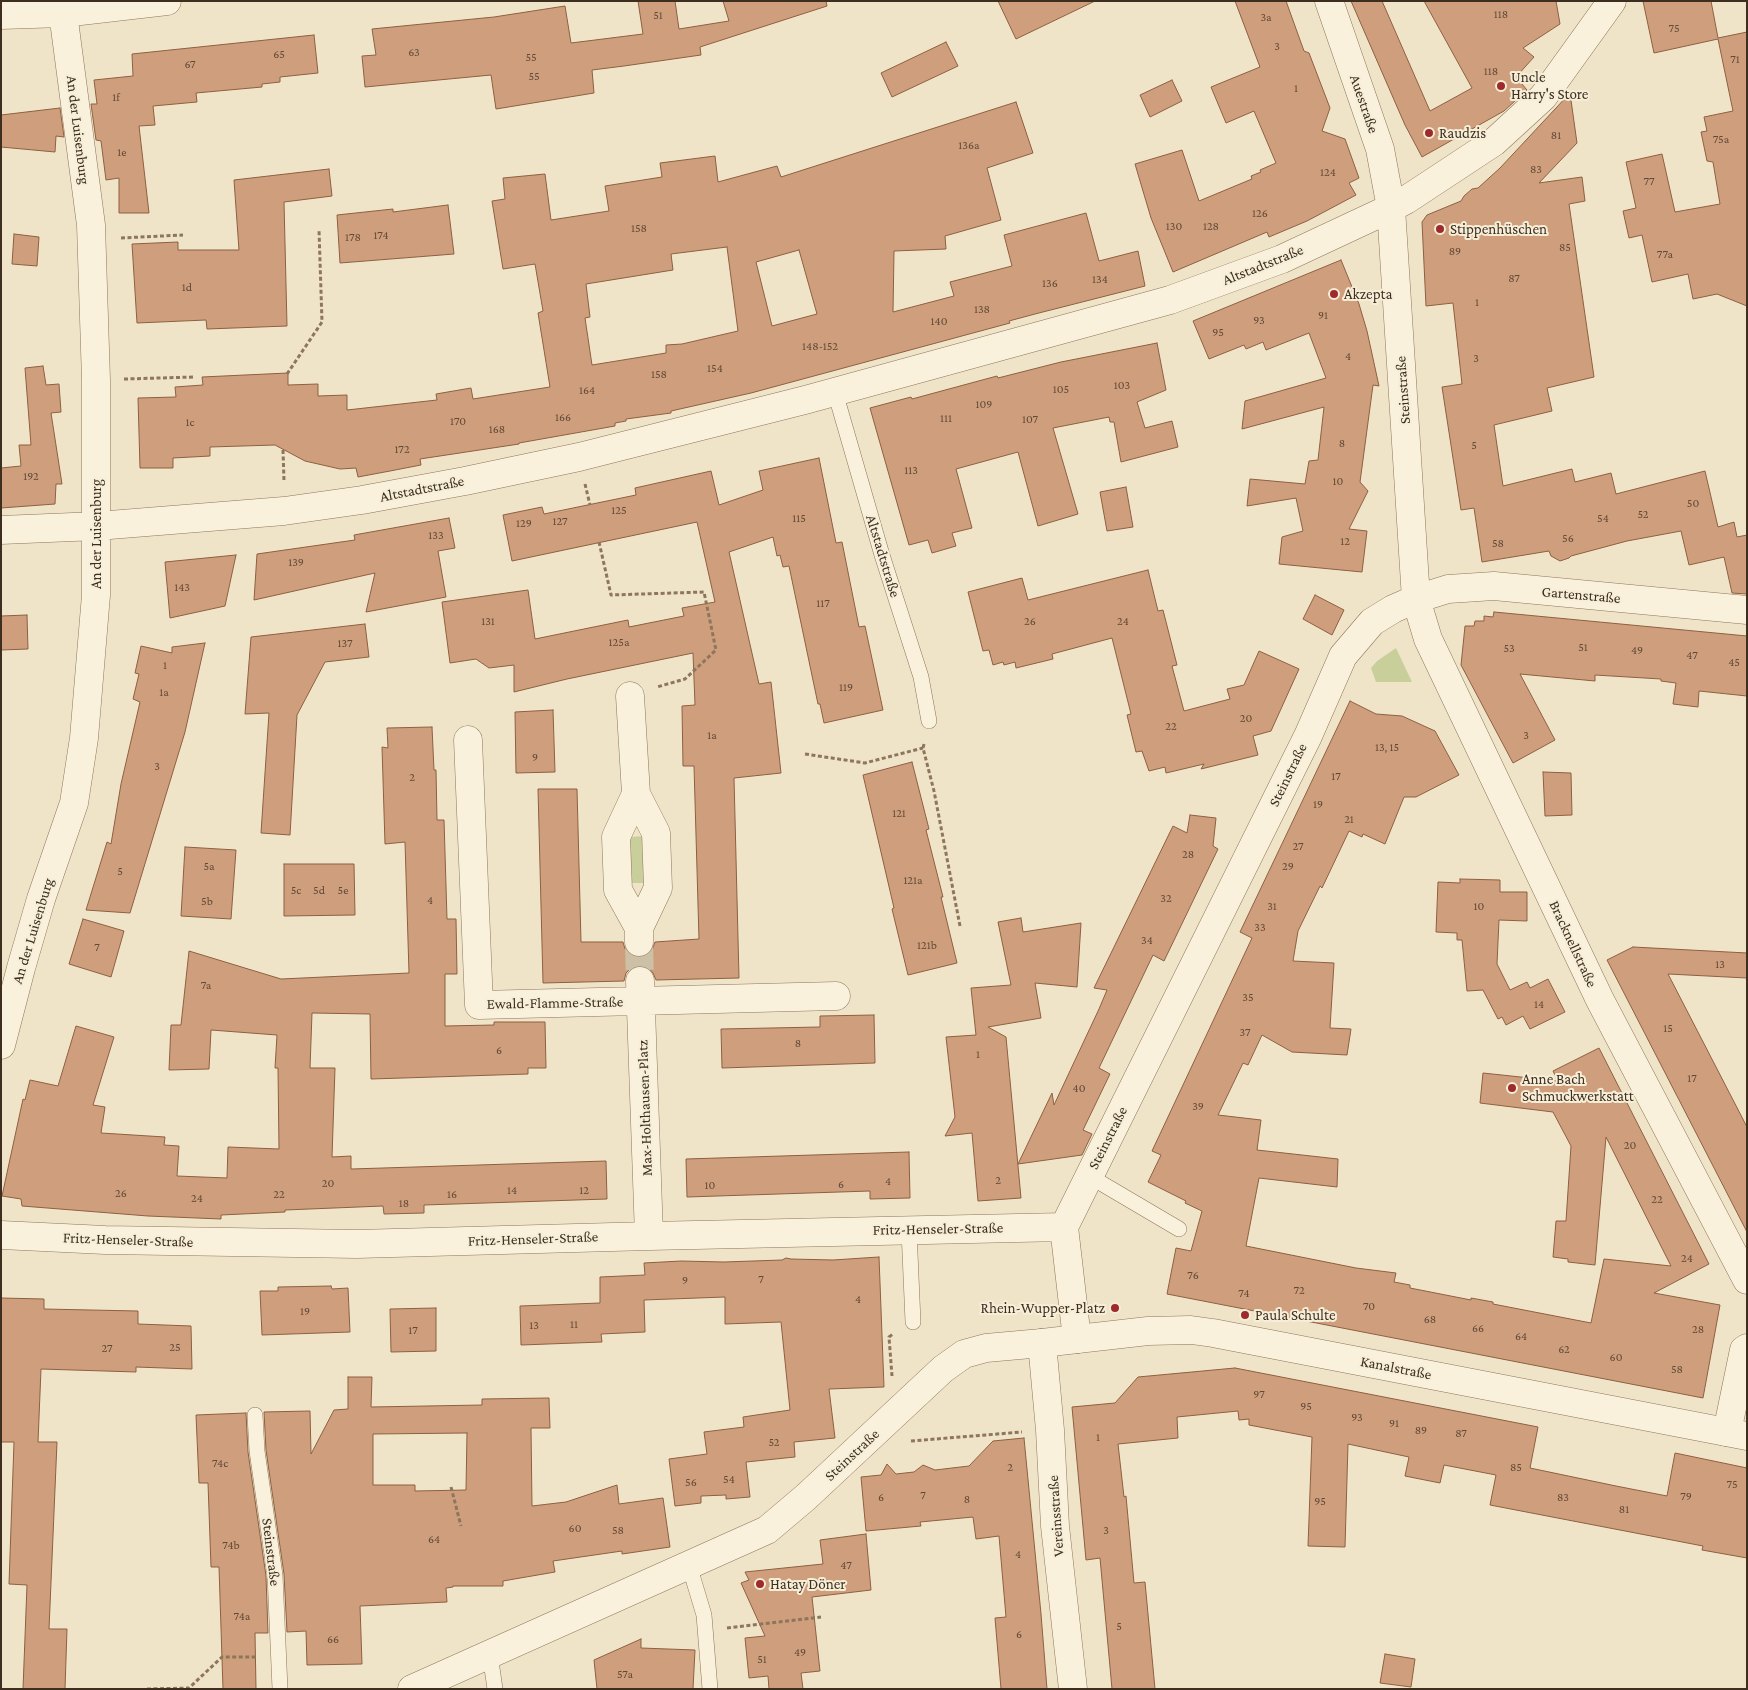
<!DOCTYPE html>
<html>
<head>
<meta charset="utf-8">
<style>
  body { margin:0 }
  #map { position:relative; width:1748px; height:1690px; overflow:hidden; background:#f0e4c8; font-family:"Crimson Pro",serif }
  canvas { display:block }
  .frame { position:absolute; inset:0; border:2px solid #3d2e20; pointer-events:none }
</style>
</head>
<body>
<div id="map">
<canvas width="1748" height="1690"></canvas>
<div class="frame"></div>
</div>
<script>
const c = document.querySelector('canvas').getContext('2d');
c.lineJoin = 'round';
function fill(path, color) { c.fillStyle = color; c.fill(path, 'evenodd'); }
const shape = rows => new Path2D(rows.map(r => 'M' + r).join(''));
function strokePath(path, color, width, dash) { c.strokeStyle = color; c.lineWidth = width; c.lineCap = dash ? 'butt' : 'round'; c.setLineDash(dash || []); c.stroke(path); }
function write(font, color, halo, rows, align = 'center') {
  c.font = font + ' "Crimson Pro",serif'; c.lineWidth = 4; c.setLineDash([]); c.textBaseline = 'middle'; c.strokeStyle = halo; c.fillStyle = color; for (const [text, x, y, turn = 0] of rows) {
    c.save(); c.translate(x, y); c.rotate((+turn || 0) * Math.PI / 180); c.textAlign = isNaN(turn) ? turn : align; if (halo) c.strokeText(text, 0, 0); c.fillText(text, 0, 0); c.restore();
  }
}
fill(shape([
  [1396,648,1412,682,1376,682,1371,668,1377,661],
  [647,836,649,883,630,883,628,837]
]), '#c9cf9b');
const building = shape([
  [638,1,675,1,679,29,729,21,723,1,826,1,827,6,700,47,701,55,624,66,592,70,594,93,496,109,491,75,365,87,362,56,376,55,372,29,494,17,565,6,571,43,643,34,638,1],
  [998,1,1095,1,1016,39,998,1],
  [1235,1,1286,1,1304,51,1309,53,1330,108,1322,131,1345,139,1359,178,1349,183,1356,195,1307,221,1269,237,1267,232,1173,272,1151,218,1135,164,1182,150,1199,201,1252,179,1251,176,1261,172,1260,170,1276,163,1254,111,1226,123,1211,87,1260,67,1235,1],
  [1351,1,1382,1,1430,111,1472,88,1424,1,1556,1,1560,24,1523,48,1534,57,1516,77,1527,90,1504,111,1422,157,1405,125,1351,1],
  [1643,1,1711,1,1718,38,1747,32,1747,306,1717,294,1693,299,1688,274,1652,282,1642,235,1629,238,1623,211,1636,208,1626,162,1662,154,1675,212,1720,204,1713,162,1707,161,1701,132,1707,131,1704,117,1733,111,1718,39,1654,53,1643,1],
  [314,35,318,73,280,77,280,82,262,84,262,87,196,93,197,102,153,106,155,125,139,126,149,213,119,213,119,178,106,180,101,141,96,140,91,104,97,104,94,80,133,76,132,54,314,35],
  [946,42,958,66,892,97,881,73,946,42],
  [1172,80,1182,101,1150,117,1140,95,1172,80],
  [1570,93,1577,143,1539,183,1582,177,1585,201,1569,204,1594,377,1547,388,1552,411,1494,425,1503,486,1572,469,1575,482,1611,473,1616,494,1705,471,1718,527,1734,522,1737,537,1747,535,1747,594,1732,593,1724,557,1689,565,1681,531,1627,541,1571,556,1569,558,1560,561,1551,556,1549,551,1482,562,1474,508,1461,510,1442,387,1462,384,1453,303,1426,306,1422,222,1427,215,1461,201,1464,196,1472,189,1478,188,1500,168,1570,93],
  [1016,102,1033,153,987,168,1001,220,945,236,946,249,894,251,893,312,954,296,950,282,1012,266,1004,235,1086,213,1099,261,1138,251,1145,286,1035,314,1009,321,1010,323,751,393,671,411,671,413,626,419,626,421,615,423,615,426,519,443,519,444,420,459,421,465,390,471,358,477,356,468,340,469,305,461,275,445,210,447,210,456,173,458,173,468,140,468,138,398,176,397,175,387,203,385,202,377,288,373,288,385,318,384,318,396,347,395,347,410,437,400,436,394,471,388,473,399,550,387,538,313,543,311,535,264,503,269,492,201,505,199,503,178,545,174,551,220,609,211,605,186,662,177,660,163,715,156,718,182,777,166,781,177,1016,102],
  [727,247,738,331,682,344,666,345,666,353,592,365,585,318,590,317,586,284,673,270,671,254,727,247],
  [799,250,817,314,772,326,756,262,799,250],
  [60,108,64,137,56,136,55,152,1,147,1,115,60,108],
  [329,169,332,196,284,202,287,326,207,329,206,320,137,323,132,244,178,242,178,250,239,250,234,180,329,169],
  [448,205,454,254,340,263,337,215,393,209,393,212,448,205],
  [14,234,39,237,37,266,12,264,14,234],
  [1341,260,1359,304,1367,331,1379,386,1373,385,1360,482,1368,491,1349,529,1367,531,1362,572,1279,564,1282,537,1303,531,1296,498,1247,506,1250,479,1305,484,1309,461,1318,460,1324,407,1242,429,1245,401,1326,378,1309,333,1266,350,1263,342,1246,349,1244,345,1209,359,1193,321,1341,260],
  [1157,343,1166,390,1137,402,1145,428,1172,421,1178,447,1121,462,1114,422,1110,422,1109,417,1053,428,1078,514,1038,526,1018,452,956,469,972,528,952,533,956,546,932,553,928,540,909,545,870,408,911,397,912,399,997,376,998,378,1061,362,1157,343],
  [43,366,46,385,59,384,61,412,51,413,62,484,56,484,55,504,1,508,1,468,21,466,19,445,31,445,25,368,43,366],
  [819,458,836,543,842,542,859,627,865,626,883,710,824,723,820,704,818,704,789,566,783,567,780,555,777,556,773,537,729,552,759,684,771,682,781,773,734,778,739,978,656,980,653,973,648,967,639,965,631,968,626,973,624,981,543,983,538,789,577,789,581,942,623,942,625,949,631,955,639,958,646,956,652,950,655,942,699,939,694,766,683,766,682,706,695,705,693,653,567,679,514,692,514,665,489,668,476,659,450,663,442,602,528,590,535,639,628,620,629,627,684,616,682,608,715,602,697,522,512,561,503,515,542,507,544,514,636,495,635,488,711,471,719,505,763,490,759,471,819,458],
  [1126,487,1133,527,1107,531,1100,492,1126,487],
  [449,518,455,548,438,551,446,597,366,612,375,573,254,600,257,554,355,540,354,535,449,518],
  [236,555,225,606,170,618,165,562,236,555],
  [1148,570,1158,611,1163,610,1177,665,1172,666,1184,711,1230,699,1227,689,1244,685,1259,651,1299,669,1271,731,1253,736,1258,755,1201,769,1204,764,1166,773,1165,767,1149,771,1142,751,1136,752,1127,715,1131,714,1112,638,1052,654,1053,659,1016,668,1015,662,1004,665,1003,662,993,665,989,650,983,651,968,592,1022,578,1028,600,1148,570],
  [1315,595,1344,610,1332,635,1303,619,1315,595],
  [1494,612,1747,636,1747,696,1699,691,1698,707,1673,704,1676,683,1661,681,1661,679,1595,675,1595,681,1520,674,1555,740,1513,763,1461,665,1465,626,1474,626,1475,621,1484,621,1484,616,1493,617,1494,612],
  [27,615,28,649,1,650,1,616,27,615],
  [365,624,369,657,325,662,297,715,290,835,261,833,269,713,245,714,251,637,365,624],
  [205,643,185,732,130,913,86,910,107,842,111,844,121,784,140,702,133,699,139,674,135,673,141,646,172,653,172,647,205,643],
  [1350,701,1376,714,1402,716,1435,731,1459,775,1416,797,1404,797,1385,844,1363,834,1362,837,1349,831,1322,888,1320,886,1298,931,1293,961,1334,963,1330,1028,1351,1029,1347,1055,1292,1052,1262,1035,1248,1065,1243,1063,1218,1115,1261,1120,1257,1150,1338,1159,1337,1187,1259,1178,1246,1246,1356,1268,1396,1273,1394,1282,1410,1285,1410,1288,1471,1300,1471,1298,1493,1302,1493,1304,1591,1323,1604,1259,1671,1266,1606,1137,1595,1265,1568,1262,1568,1259,1553,1257,1556,1221,1566,1221,1571,1146,1553,1112,1480,1103,1483,1073,1558,1081,1553,1071,1599,1048,1709,1264,1654,1293,1720,1305,1703,1398,1167,1294,1176,1248,1191,1251,1202,1211,1185,1203,1186,1201,1148,1182,1161,1155,1152,1151,1252,938,1240,932,1350,701],
  [553,710,555,772,516,773,515,712,553,710],
  [432,727,434,770,436,770,437,820,444,820,447,919,456,919,457,974,445,974,445,1026,494,1025,494,1022,545,1022,546,1068,528,1068,528,1074,371,1079,370,1014,312,1013,310,1068,335,1068,332,1157,351,1156,351,1169,606,1161,607,1199,424,1205,424,1213,384,1214,383,1206,285,1210,285,1212,221,1215,221,1219,148,1216,22,1206,21,1199,2,1196,23,1099,25,1100,30,1080,58,1086,76,1026,114,1037,93,1105,105,1107,101,1133,165,1137,164,1145,179,1146,177,1176,227,1178,228,1147,279,1149,278,1068,275,1068,277,1035,211,1030,209,1069,169,1070,171,1025,181,1025,189,951,281,979,409,973,405,842,385,844,382,747,388,748,387,728,432,727],
  [912,762,929,829,926,830,943,897,941,897,957,963,908,975,892,909,894,908,863,775,912,762],
  [1543,772,1571,773,1572,815,1545,816,1543,772],
  [1190,815,1216,818,1213,846,1218,849,1164,961,1153,955,1099,1068,1110,1074,1083,1130,1092,1134,1082,1155,1018,1164,1052,1093,1054,1105,1099,1009,1107,990,1094,988,1173,826,1187,833,1190,815],
  [185,847,236,850,231,919,181,916,185,847],
  [284,864,354,864,355,915,284,916,284,864],
  [1460,879,1500,880,1500,892,1527,892,1527,921,1499,920,1497,964,1510,990,1527,982,1530,988,1548,979,1565,1012,1530,1029,1523,1016,1506,1025,1502,1017,1498,1019,1483,990,1467,991,1462,940,1457,940,1457,933,1436,932,1438,882,1460,883,1460,879],
  [1021,918,1023,932,1081,923,1077,987,1035,983,1041,1018,988,1027,1006,1037,1021,1198,978,1201,972,1133,945,1136,955,1117,946,1037,976,1035,971,988,1011,985,998,922,1021,918],
  [83,919,124,931,111,977,69,964,83,919],
  [1633,947,1747,953,1747,978,1668,974,1747,1127,1747,1232,1607,960,1633,947],
  [874,1015,875,1063,722,1068,721,1029,820,1027,820,1016,874,1015],
  [909,1152,910,1198,870,1199,870,1191,687,1197,686,1159,909,1152],
  [879,1257,884,1387,829,1389,835,1438,794,1442,795,1457,746,1462,750,1497,726,1499,726,1495,701,1496,701,1503,675,1506,669,1459,707,1454,704,1432,744,1427,743,1417,790,1410,781,1322,725,1324,725,1297,644,1300,645,1332,601,1334,602,1342,521,1345,520,1306,600,1303,600,1277,645,1275,644,1263,681,1261,724,1262,782,1260,786,1258,791,1259,833,1260,879,1257],
  [331,1286,332,1289,348,1288,350,1332,262,1335,260,1291,278,1291,278,1287,331,1286],
  [1,1298,44,1299,44,1309,138,1311,138,1324,191,1326,192,1369,136,1367,136,1372,41,1369,38,1442,57,1442,49,1629,67,1629,65,1689,23,1689,27,1585,9,1584,14,1442,1,1442,1,1298],
  [436,1308,436,1351,391,1352,390,1309,436,1308],
  [1235,1368,1538,1427,1530,1468,1616,1486,1667,1496,1675,1453,1747,1468,1747,1558,1702,1550,1703,1546,1490,1505,1496,1475,1444,1465,1440,1483,1405,1476,1409,1457,1348,1444,1345,1547,1308,1546,1312,1437,1249,1425,1249,1419,1239,1420,1238,1411,1177,1417,1178,1438,1118,1444,1124,1497,1126,1496,1134,1583,1145,1582,1155,1689,1112,1689,1100,1558,1086,1560,1072,1407,1115,1403,1138,1377,1235,1368],
  [348,1377,372,1377,371,1407,482,1405,482,1399,549,1398,550,1428,531,1428,532,1506,566,1502,617,1485,619,1504,663,1498,670,1547,622,1554,622,1551,553,1561,555,1572,503,1581,503,1586,453,1586,453,1587,446,1588,447,1602,360,1606,362,1664,307,1665,306,1631,287,1632,284,1574,266,1450,264,1412,310,1411,311,1454,334,1410,348,1409,348,1377],
  [467,1433,466,1490,415,1491,415,1485,373,1485,373,1434,467,1433],
  [246,1413,248,1452,266,1576,268,1633,255,1633,256,1689,223,1689,219,1567,211,1567,208,1483,199,1483,196,1415,246,1413],
  [1024,1438,1041,1614,1047,1689,1001,1689,995,1618,1006,1617,999,1536,976,1539,973,1517,920,1522,921,1526,866,1531,861,1477,881,1475,887,1464,896,1474,914,1472,923,1465,935,1470,969,1466,993,1441,1024,1438],
  [866,1534,871,1590,812,1597,820,1671,801,1673,803,1689,769,1689,768,1676,749,1678,745,1638,765,1636,741,1583,749,1580,745,1572,823,1564,820,1540,866,1534],
  [641,1639,641,1648,695,1650,693,1689,597,1689,594,1660,641,1639],
  [1385,1654,1415,1659,1411,1687,1380,1683,1385,1654]
]);
fill(building, '#cf9f7d');
strokePath(building, '#8d5f41', 1);
strokePath(shape([
  [639,942,640,981]
]), '#ccc0a6', 28, [28, 14]);
const service = shape([
  [835,392,882,555,921,677,929,721],
  [1089,1176,1179,1229],
  [909,1230,913,1322],
  [255,1415,257,1451,275,1575,280,1689],
  [689,1565,704,1615,710,1689],
  [490,1654,495,1689]
]);
const minor = shape([
  [1329,1,1380,149,1391,208,1416,599,1428,639,1600,1000,1747,1280],
  [1,15,63,13,167,1],
  [1,530,97,526,284,511,362,500,465,481,579,457,805,400,1170,300,1282,259,1391,208,1406,200,1494,142,1543,97,1612,1],
  [630,696,636,794,656,833,658,888,639,928,639,942],
  [468,740,479,1005,836,996],
  [636,794,616,837,618,890,639,928],
  [640,981,649,1236],
  [1,1045,21,968,41,899,74,803,84,738,96,595,96,380,91,225,63,13],
  [1,1235,105,1240,357,1244,649,1236,1064,1227],
  [1077,1339,1064,1227,1308,736,1343,656,1372,622,1393,609,1416,599,1448,589,1494,586,1747,610],
  [1727,1432,1744,1350,1747,1348],
  [412,1689,767,1530,806,1497,943,1369,964,1354,986,1348,1042,1343,1050,1430,1055,1526,1073,1689]
]);
const tertiary = shape([
  [1042,1343,1148,1331,1191,1330,1213,1333,1747,1436]
]);
strokePath(service, '#8d765c', 16);
strokePath(minor, '#8d765c', 29);
strokePath(tertiary, '#8d765c', 29);
strokePath(shape([
  [121,238,183,235],
  [287,374,322,322,319,230],
  [124,379,195,377],
  [283,450,284,481],
  [585,484,590,505],
  [599,542,611,595,704,592,716,650,685,679,657,687],
  [924,744,923,748,934,791,960,926],
  [805,754,865,763,923,748],
  [892,1376,889,1337,893,1334],
  [911,1441,1022,1432],
  [451,1487,461,1526],
  [727,1628,821,1617],
  [147,1689,189,1688,222,1657,256,1657]
]), '#8d765c', 3, [4, 2.5]);
strokePath(service, '#faf1dc', 15);
strokePath(minor, '#faf1dc', 28);
strokePath(tertiary, '#faf1dc', 28);
for (const [x, y, r, color] of [
  [1501,86,5,"#9e2a2b"],
  [1429,133,5,"#9e2a2b"],
  [1440,229,5,"#9e2a2b"],
  [1334,294,5,"#9e2a2b"],
  [1512,1088,5,"#9e2a2b"],
  [1115,1308,5,"#9e2a2b"],
  [1245,1315,5,"#9e2a2b"],
  [760,1584,5,"#9e2a2b"]
]) { const dot = new Path2D(); dot.arc(x, y, r, 0, 2 * Math.PI); c.fillStyle = color; c.fill(dot); strokePath(dot, '#f7eed8', 2); }
write('12px', '#624a37', null, [
  ["118",1501,14],
  ["51",658,15],
  ["3a",1266,17],
  ["75",1674,28],
  ["3",1277,46],
  ["63",414,52],
  ["65",279,54],
  ["55",531,57],
  ["71",1735,59],
  ["67",190,64],
  ["118",1491,71],
  ["55",534,76],
  ["1",1296,88],
  ["1f",116,97],
  ["81",1556,135],
  ["75a",1721,139],
  ["136a",969,145],
  ["1e",122,152],
  ["83",1536,169],
  ["124",1328,172],
  ["77",1649,181],
  ["126",1260,213],
  ["130",1174,226],
  ["128",1211,226],
  ["158",639,228],
  ["174",381,235],
  ["178",353,237],
  ["85",1565,247],
  ["89",1455,251],
  ["77a",1665,254],
  ["87",1514,278],
  ["134",1100,279],
  ["136",1050,283],
  ["1d",187,287],
  ["1",1477,302],
  ["138",982,309],
  ["91",1323,315],
  ["93",1259,320],
  ["140",939,321],
  ["95",1218,332],
  ["148-152",820,346],
  ["4",1348,356],
  ["3",1476,358],
  ["154",715,368],
  ["158",659,374],
  ["103",1122,385],
  ["105",1061,389],
  ["164",587,390],
  ["109",984,404],
  ["166",563,417],
  ["111",946,418],
  ["107",1030,419],
  ["170",458,421],
  ["1c",190,422],
  ["168",497,429],
  ["8",1342,443],
  ["5",1474,445],
  ["172",402,449],
  ["113",911,470],
  ["192",31,476],
  ["10",1338,481],
  ["50",1693,503],
  ["125",619,510],
  ["52",1643,514],
  ["115",799,518],
  ["54",1603,518],
  ["127",560,521],
  ["129",524,523],
  ["133",436,535],
  ["56",1568,538],
  ["12",1345,541],
  ["58",1498,543],
  ["139",296,562],
  ["143",182,587],
  ["117",823,603],
  ["131",488,621],
  ["26",1030,621],
  ["24",1123,621],
  ["125a",619,642],
  ["137",345,643],
  ["51",1583,647],
  ["53",1509,648],
  ["49",1637,650],
  ["47",1692,655],
  ["45",1734,662],
  ["1",165,665],
  ["119",846,687],
  ["1a",164,692],
  ["20",1246,718],
  ["22",1171,726],
  ["1a",712,735],
  ["3",1526,735],
  ["13, 15",1387,747],
  ["9",535,757],
  ["3",157,766],
  ["17",1336,776],
  ["2",412,777],
  ["19",1318,804],
  ["121",899,813],
  ["21",1349,819],
  ["27",1298,846],
  ["28",1188,854],
  ["5a",209,866],
  ["29",1288,866],
  ["5",120,871],
  ["121a",913,880],
  ["5c",296,890],
  ["5d",319,890],
  ["5e",343,890],
  ["32",1166,898],
  ["4",430,900],
  ["5b",207,901],
  ["31",1272,906],
  ["10",1479,906],
  ["33",1260,927],
  ["34",1147,940],
  ["121b",927,945],
  ["7",97,947],
  ["13",1720,964],
  ["7a",206,985],
  ["35",1248,997],
  ["14",1539,1004],
  ["15",1668,1028],
  ["37",1245,1032],
  ["8",798,1043],
  ["6",499,1050],
  ["1",978,1054],
  ["17",1692,1078],
  ["40",1079,1088],
  ["39",1198,1106],
  ["20",1630,1145],
  ["2",998,1180],
  ["4",888,1181],
  ["20",328,1183],
  ["6",841,1184],
  ["10",710,1185],
  ["14",512,1190],
  ["12",584,1190],
  ["26",121,1193],
  ["22",279,1194],
  ["16",452,1194],
  ["24",197,1198],
  ["22",1657,1199],
  ["18",404,1203],
  ["24",1687,1258],
  ["76",1193,1275],
  ["7",761,1279],
  ["9",685,1280],
  ["72",1299,1290],
  ["74",1244,1293],
  ["4",858,1299],
  ["70",1369,1306],
  ["19",305,1311],
  ["68",1430,1319],
  ["11",574,1324],
  ["13",534,1325],
  ["66",1478,1328],
  ["28",1698,1329],
  ["17",413,1330],
  ["64",1521,1336],
  ["25",175,1347],
  ["27",107,1348],
  ["62",1564,1349],
  ["60",1616,1357],
  ["58",1677,1369],
  ["97",1259,1394],
  ["95",1306,1406],
  ["93",1357,1417],
  ["91",1394,1423],
  ["89",1421,1430],
  ["87",1461,1433],
  ["1",1098,1437],
  ["52",774,1442],
  ["74c",220,1463],
  ["2",1010,1467],
  ["85",1516,1467],
  ["54",729,1479],
  ["56",691,1482],
  ["75",1732,1484],
  ["7",923,1495],
  ["79",1686,1496],
  ["6",881,1497],
  ["83",1563,1497],
  ["8",967,1499],
  ["95",1320,1501],
  ["81",1624,1509],
  ["60",575,1528],
  ["58",618,1530],
  ["3",1106,1530],
  ["64",434,1539],
  ["74b",231,1545],
  ["4",1018,1554],
  ["47",846,1565],
  ["74a",242,1616],
  ["5",1119,1626],
  ["6",1019,1634],
  ["66",333,1639],
  ["49",800,1652],
  ["51",762,1659],
  ["57a",625,1674]
]);
write('15px', '#3d2e20', '#f7eed8', [
  ["Uncle",1511,77],
  ["Harry's Store",1511,94],
  ["Raudzis",1439,133],
  ["Stippenhüschen",1450,229],
  ["Akzepta",1344,294],
  ["Anne Bach",1522,1079],
  ["Schmuckwerkstatt",1522,1096],
  ["Rhein-Wupper-Platz",1105,1308,"right"],
  ["Paula Schulte",1255,1315],
  ["Hatay Döner",770,1584]
], 'left');
write('15px', '#3d2e20', '#f7eed8', [
  ["Auestraße",1364,104,71],
  ["An der Luisenburg",78,130,83],
  ["Altstadtstraße",1263,265,-22],
  ["Steinstraße",1403,390,-94],
  ["Altstadtstraße",422,489,-11],
  ["An der Luisenburg",96,534,-90],
  ["Altstadtstraße",883,556,73],
  ["Gartenstraße",1581,595,5],
  ["Steinstraße",1288,775,-64],
  ["An der Luisenburg",33,931,-73],
  ["Bracknellstraße",1573,944,65],
  ["Ewald-Flamme-Straße",555,1003,-1],
  ["Max-Holthausen-Platz",645,1108,-92],
  ["Steinstraße",1108,1138,-63],
  ["Fritz-Henseler-Straße",938,1229,-1],
  ["Fritz-Henseler-Straße",533,1239,-2],
  ["Fritz-Henseler-Straße",128,1240,2],
  ["Kanalstraße",1396,1368,11],
  ["Steinstraße",852,1455,-43],
  ["Vereinsstraße",1056,1516,-94],
  ["Steinstraße",271,1552,83]
]);
</script>
</body>
</html>
